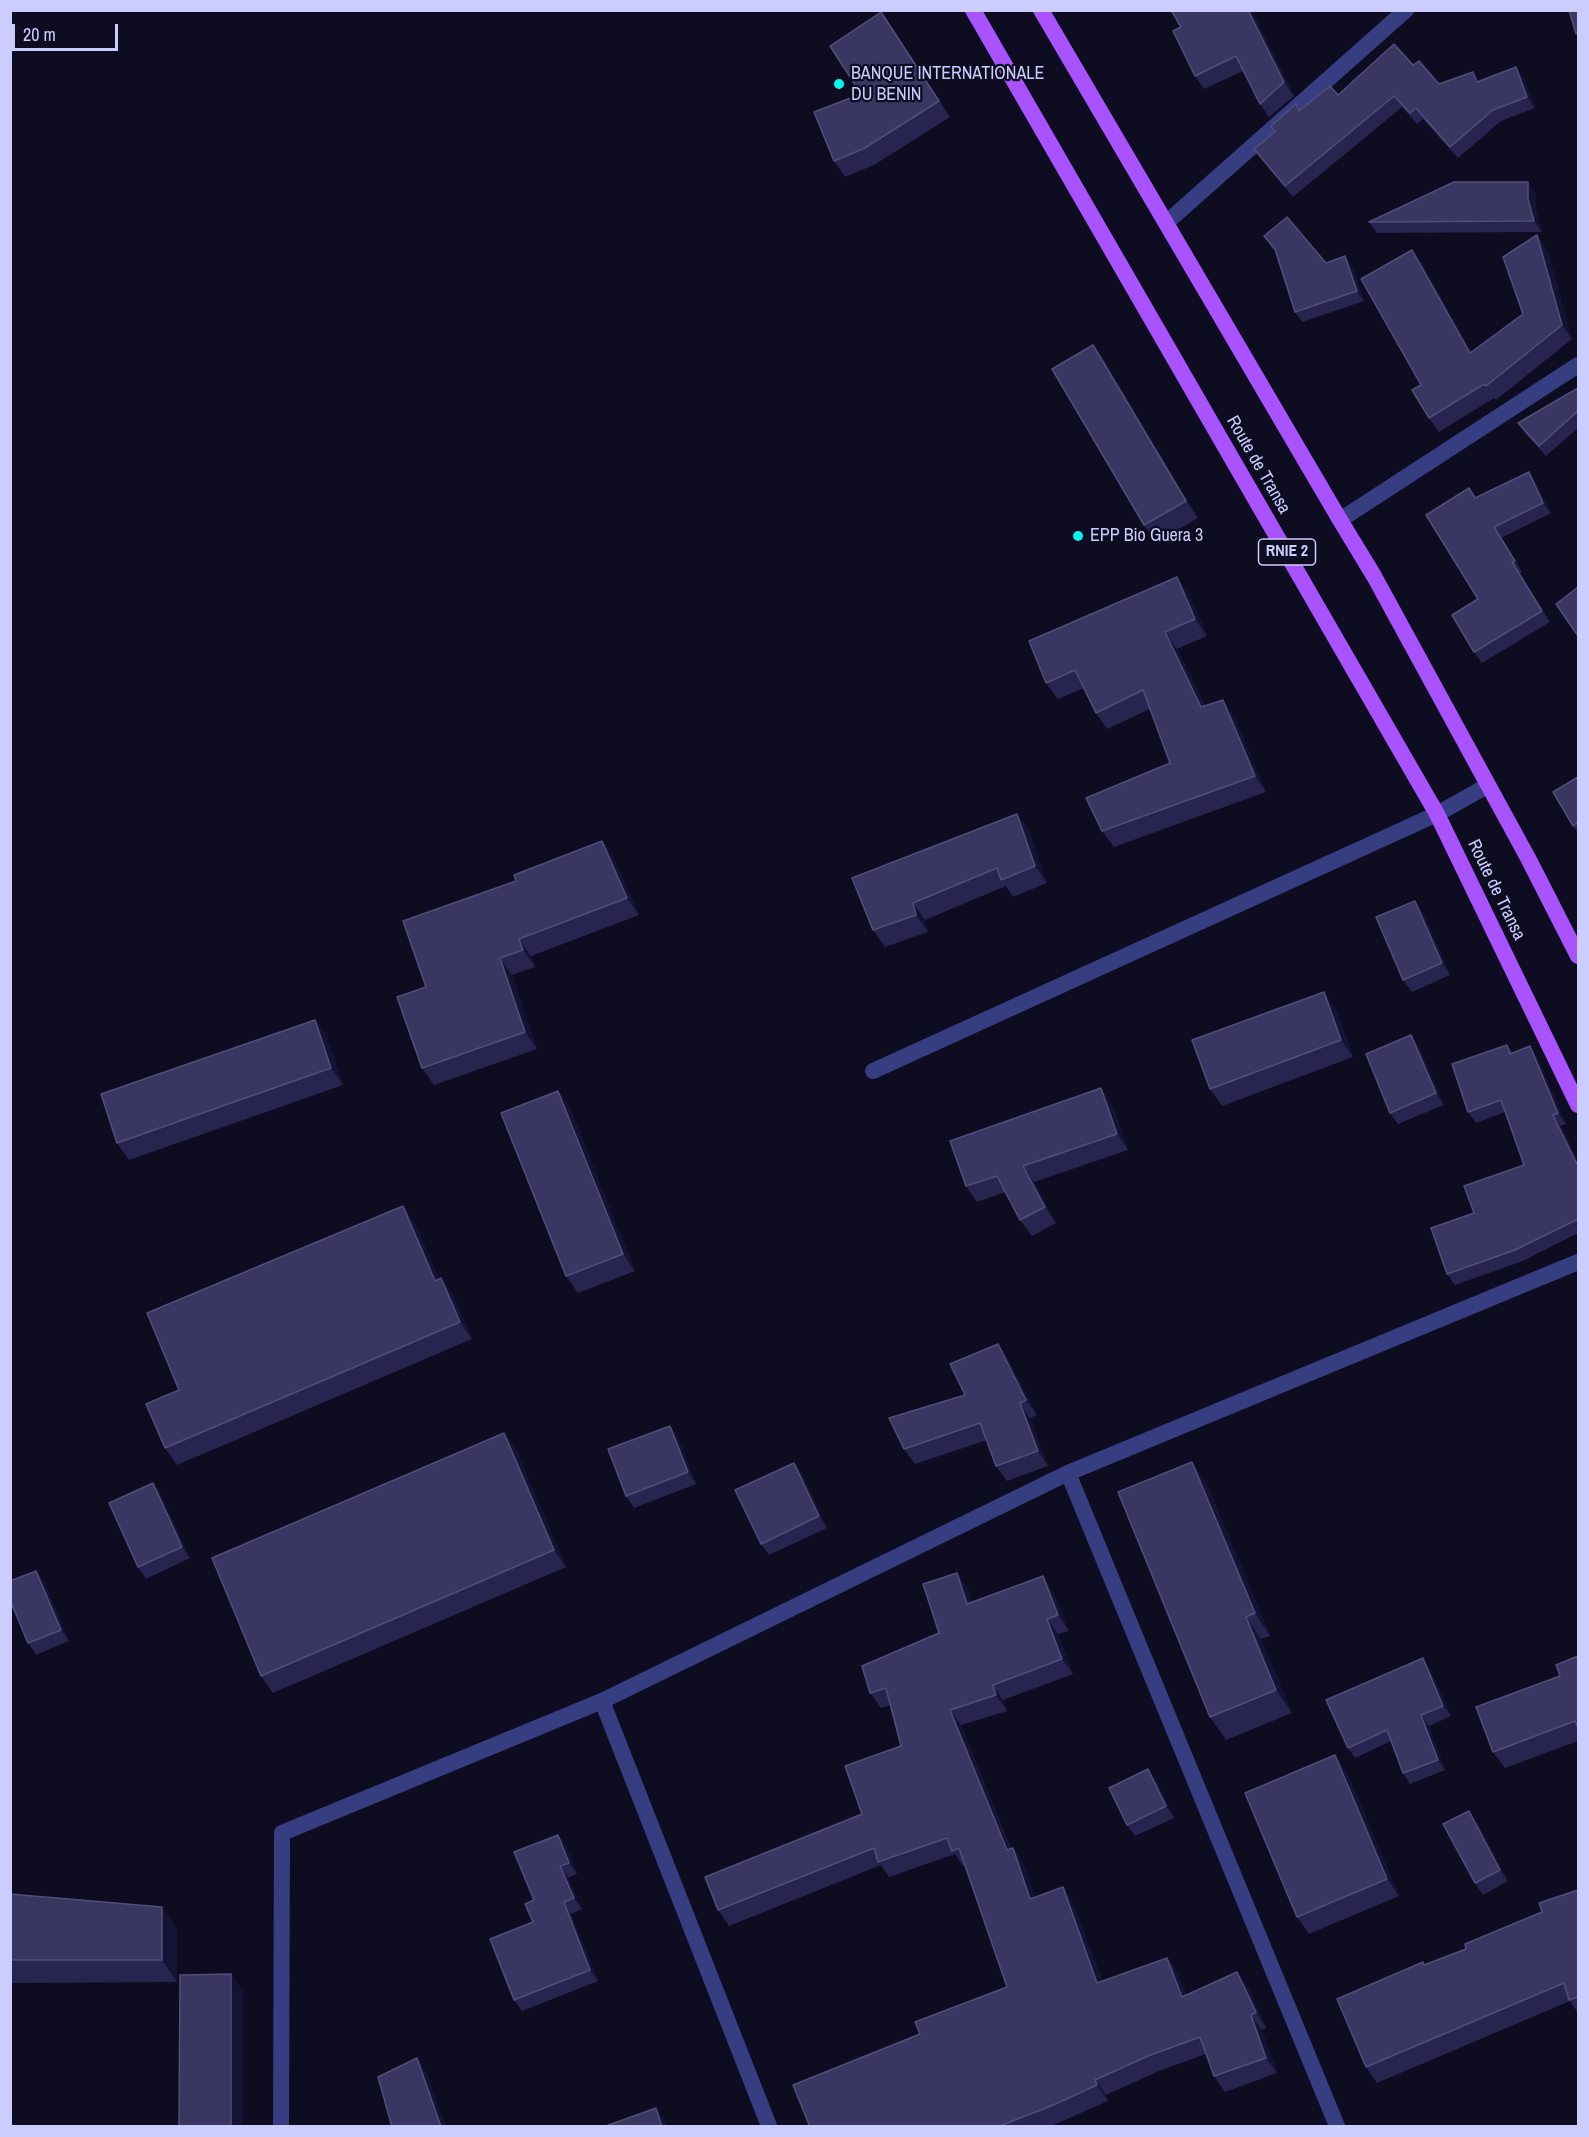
<!DOCTYPE html>
<html>
<head>
<meta charset="utf-8">
<style>
  body { margin:0 }
  #map { position:relative; width:1589px; height:2137px; overflow:hidden; background:#0d0c21; font-family:"Archivo Narrow",sans-serif }
  canvas { display:block }
  .frame { position:absolute; inset:0; border:12px solid #cccdff; pointer-events:none }
  .scale { position:absolute; left:12px; top:24px; width:106px; height:27px; box-sizing:border-box; border:3px solid #cccdff; border-top:0; padding-left:8px; font-size:18px; line-height:21px; white-space:nowrap; color:#cccdff; -webkit-text-stroke:4px #0d0c21; paint-order:stroke }
</style>
</head>
<body>
<div id="map">
<canvas width="1589" height="2137"></canvas>
<div class="frame"></div>
<div class="scale">20 m</div>
</div>
<script>
const c = document.querySelector('canvas').getContext('2d');
c.lineJoin = 'round';
const shape = rows => new Path2D(rows.map(r => 'M' + r).join(''));
function strokePath(path, color, width, dash) { c.strokeStyle = color; c.lineWidth = width; c.lineCap = dash ? 'butt' : 'round'; c.setLineDash(dash || []); c.stroke(path); }
function fill(path, color) { c.fillStyle = color; c.fill(path, 'evenodd'); }
function write(font, color, halo, rows, align = 'center') {
  c.font = font + ' "Archivo Narrow",sans-serif'; c.lineWidth = 4.5; c.setLineDash([]); c.textBaseline = 'middle'; c.strokeStyle = halo; c.fillStyle = color; for (const [text, x, y, turn = 0] of rows) {
    c.save(); c.translate(x, y); c.rotate((+turn || 0) * Math.PI / 180); c.textAlign = isNaN(turn) ? turn : align; if (halo) c.strokeText(text, 0, 0); c.fillText(text, 0, 0); c.restore();
  }
}
strokePath(shape([
  [873,1071,1437,814,1487,786]
]), '#363d81', 16);
strokePath(shape([
  [1166,223,1406,10],
  [1340,520,1578,365],
  [1068,1473,1337,2126],
  [602,1701,769,2126],
  [281,2126,282,1833,602,1701,1068,1473,1578,1262]
]), '#363d81', 16);
strokePath(shape([
  [973,10,1437,814,1578,1105],
  [1041,10,1340,520,1374,576,1528,858,1578,956]
]), '#a853ff', 16);
fill(shape([
  [1171,10,1251,10,1294,96,1269,117,1260,104,1243,71,1204,89,1195,76,1181,27],
  [881,12,950,117,874,165,845,177,834,161,861,94],
  [1413,65,1439,84,1524,78,1535,108,1501,121,1458,158,1423,119,1417,124,1402,107,1293,197,1262,160,1254,149,1300,111],
  [1528,182,1536,194,1536,210,1542,232,1377,233,1369,222],
  [1264,236,1326,263,1352,266,1364,301,1302,322,1295,312,1275,252],
  [1547,249,1572,339,1496,400,1494,398,1439,432,1429,418,1421,385,1412,250,1422,264,1471,352,1523,314],
  [1093,345,1105,362,1198,518,1156,542,1144,525],
  [1578,388,1578,428,1546,456,1525,433,1518,423],
  [1536,483,1551,513,1501,538,1522,572,1520,573,1550,622,1482,663,1474,652,1478,599,1476,498],
  [1189,594,1207,636,1177,649,1205,706,1234,716,1266,792,1114,847,1102,831,1170,763,1150,709,1107,729,1096,713,1084,688,1058,699,1046,683],
  [1578,777,1578,833,1573,826],
  [1017,814,1029,831,1047,883,1013,897,1006,886,925,920,928,932,885,947,873,930],
  [602,841,614,858,639,915,531,956,535,967,512,975,537,1049,434,1085,422,1068,426,987,516,881],
  [1423,912,1450,975,1412,992,1403,980],
  [1336,1009,1353,1057,1222,1106,1210,1089],
  [315,1020,327,1037,343,1085,129,1160,117,1143],
  [1411,1035,1419,1047,1444,1105,1398,1124,1390,1113],
  [1507,1045,1513,1053,1530,1046,1537,1057,1566,1124,1561,1126,1578,1162,1578,1233,1523,1261,1455,1285,1447,1274,1474,1213,1524,1165,1505,1112,1476,1123,1468,1112],
  [558,1091,570,1108,635,1271,578,1293,566,1276],
  [1112,1104,1128,1150,1034,1182,1056,1223,1032,1236,1020,1220,1006,1192,977,1202,966,1186],
  [403,1206,415,1224,439,1279,441,1278,453,1295,472,1339,177,1465,165,1448,179,1390],
  [1008,1359,1037,1415,1030,1418,1048,1466,1007,1481,996,1466,987,1440,915,1464,904,1449,965,1395],
  [670,1426,678,1438,696,1484,634,1508,626,1496],
  [504,1433,516,1450,566,1567,273,1693,261,1676],
  [794,1463,802,1474,827,1528,769,1555,761,1544],
  [1207,1484,1270,1636,1261,1639,1292,1713,1226,1740,1210,1717],
  [161,1495,190,1558,146,1579,138,1567],
  [36,1571,44,1582,69,1641,36,1655,28,1643],
  [957,1573,968,1589,972,1603,1053,1591,1069,1631,1058,1634,1073,1674,1003,1700,1007,1711,961,1725,1011,1849,1024,1864,1035,1897,1063,1887,1073,1903,1102,1981,1167,1958,1177,1973,1186,1995,1248,1987,1266,2028,1262,2030,1277,2073,1225,2092,1214,2076,1206,2054,1159,2071,1106,2095,1108,2101,1049,2127,810,2127,920,2034,1007,1987,965,1865,963,1866,955,1854,889,1877,881,1865,729,1926,718,1910,862,1814,901,1746,891,1705,881,1708,870,1693,939,1633],
  [1578,1656,1578,1741,1505,1768,1493,1752,1560,1676],
  [1430,1669,1451,1716,1429,1726,1445,1770,1410,1784,1403,1773,1391,1741,1355,1758,1348,1748],
  [1347,1772,1399,1896,1309,1934,1297,1917],
  [1156,1781,1174,1818,1135,1836,1127,1825],
  [1477,1822,1508,1881,1483,1895,1475,1883],
  [558,1835,566,1846,577,1874,568,1878,582,1909,571,1914,598,1981,522,2011,514,2000,533,1922,534,1900],
  [1578,1890,1578,2013,1570,2001,1377,2083,1366,2067,1425,1965,1466,1949,1542,1912],
  [10,1894,162,1907,177,1930,177,1982,10,1983]
]), '#27254f');
fill(shape([
  [1248,10,1251,10,1294,96,1284,82],
  [881,12,892,28,950,117,939,101],
  [1516,67,1524,78,1535,108,1527,97],
  [1528,182,1536,194,1536,210,1542,232,1534,221,1528,199],
  [1537,235,1547,249,1572,339,1562,325],
  [1412,250,1422,264,1480,367,1470,353],
  [1345,256,1352,266,1364,301,1357,291],
  [1093,345,1105,362,1198,518,1186,501],
  [1529,472,1536,483,1551,513,1543,503],
  [1512,562,1520,573,1550,622,1542,611],
  [1177,577,1189,594,1207,636,1195,619],
  [1165,632,1177,649,1213,724,1201,707],
  [1223,700,1234,716,1266,792,1255,776],
  [1017,814,1029,831,1047,883,1035,866],
  [602,841,614,858,639,915,627,898],
  [1415,901,1423,912,1450,975,1442,963],
  [913,903,925,920,928,932,916,915],
  [519,939,531,956,535,967,523,950],
  [500,958,512,975,537,1049,525,1032],
  [1324,992,1336,1009,1353,1057,1341,1040],
  [315,1020,327,1037,343,1085,331,1068],
  [1411,1035,1419,1047,1444,1105,1436,1093],
  [1530,1046,1537,1057,1566,1124,1558,1113],
  [1101,1088,1112,1104,1128,1150,1117,1134],
  [558,1091,570,1108,635,1271,623,1254],
  [1553,1115,1561,1126,1578,1162,1578,1166],
  [1023,1166,1034,1182,1056,1223,1045,1207],
  [403,1206,415,1224,447,1298,435,1281],
  [441,1278,453,1295,472,1339,460,1322],
  [998,1344,1008,1359,1037,1415,1026,1400],
  [1020,1403,1030,1418,1048,1466,1038,1451],
  [670,1426,678,1438,696,1484,688,1472],
  [504,1433,516,1450,566,1567,554,1550],
  [1192,1462,1207,1484,1270,1636,1255,1613],
  [794,1463,802,1474,827,1528,819,1516],
  [153,1483,161,1495,190,1558,182,1547],
  [36,1571,44,1582,69,1641,61,1630],
  [957,1573,968,1589,978,1620,967,1604],
  [1043,1576,1053,1591,1069,1631,1058,1615],
  [1246,1617,1261,1639,1292,1713,1276,1690],
  [1047,1619,1058,1634,1073,1674,1062,1659],
  [1423,1658,1430,1669,1451,1716,1443,1706],
  [993,1685,1003,1700,1007,1711,996,1695],
  [950,1710,961,1725,1017,1866,1007,1850],
  [1421,1715,1429,1726,1445,1770,1438,1760],
  [1335,1755,1347,1772,1399,1896,1387,1879],
  [1148,1769,1156,1781,1174,1818,1166,1806],
  [1469,1811,1477,1822,1508,1881,1500,1870],
  [558,1835,566,1846,577,1874,569,1863],
  [1013,1848,1024,1864,1041,1914,1030,1899],
  [560,1866,568,1878,582,1909,574,1898],
  [1063,1887,1073,1903,1108,1998,1097,1983],
  [564,1902,571,1914,598,1981,590,1970],
  [162,1907,177,1930,177,1982,162,1960],
  [1167,1958,1177,1973,1192,2012,1182,1997],
  [1237,1972,1248,1987,1266,2028,1256,2012],
  [231,1974,243,1991,243,2127,231,2127],
  [1251,2015,1262,2030,1277,2073,1266,2058],
  [417,2058,427,2073,446,2127,441,2127],
  [1095,2080,1106,2095,1108,2101,1097,2085],
  [656,2108,666,2122,667,2127,662,2127]
]), '#151335');
const building = shape([
  [1171,10,1248,10,1284,82,1260,104,1236,56,1195,76,1173,31,1181,27,1171,10],
  [1569,10,1578,10,1578,33,1576,34,1569,10],
  [881,12,939,101,863,149,834,161,814,112,861,94,830,46,881,12],
  [1394,44,1413,65,1419,61,1439,84,1473,72,1477,82,1516,67,1527,97,1493,110,1450,147,1416,108,1410,113,1394,96,1285,186,1254,149,1275,132,1271,126,1296,104,1299,111,1330,86,1338,95,1394,44],
  [1454,182,1528,182,1528,199,1534,221,1369,222,1454,182],
  [1287,217,1326,263,1345,256,1357,291,1295,312,1275,249,1264,236,1287,217],
  [1537,235,1562,325,1486,386,1484,384,1429,418,1412,390,1421,385,1361,279,1412,250,1470,353,1523,314,1503,257,1537,235],
  [1093,345,1186,501,1144,525,1052,369,1093,345],
  [1578,388,1578,411,1539,446,1518,423,1578,388],
  [1529,472,1543,503,1494,527,1515,561,1512,562,1542,611,1474,652,1452,615,1478,599,1426,515,1469,488,1475,498,1529,472],
  [1177,577,1195,619,1165,632,1201,707,1223,700,1255,776,1102,831,1086,798,1170,763,1143,690,1096,713,1075,670,1046,683,1029,641,1177,577],
  [1578,587,1578,636,1556,604,1578,587],
  [1578,777,1578,822,1573,826,1553,792,1578,777],
  [1017,814,1035,866,1001,880,997,868,913,903,916,915,873,930,852,878,1017,814],
  [602,841,627,898,519,939,523,950,500,958,525,1032,422,1068,397,997,426,987,403,921,516,881,514,875,602,841],
  [1415,901,1442,963,1403,980,1376,917,1415,901],
  [1324,992,1341,1040,1210,1089,1192,1040,1324,992],
  [315,1020,331,1068,117,1143,101,1094,315,1020],
  [1411,1035,1436,1093,1390,1113,1366,1054,1411,1035],
  [1507,1045,1510,1054,1530,1046,1558,1113,1553,1115,1578,1166,1578,1219,1515,1250,1447,1274,1431,1228,1474,1213,1464,1186,1524,1165,1501,1100,1468,1112,1452,1064,1507,1045],
  [1101,1088,1117,1134,1023,1166,1045,1207,1020,1220,997,1176,966,1186,950,1141,1101,1088],
  [558,1091,623,1254,566,1276,501,1113,558,1091],
  [403,1206,435,1281,441,1278,460,1322,165,1448,146,1404,179,1390,147,1313,403,1206],
  [998,1344,1026,1400,1020,1403,1038,1451,996,1466,980,1423,904,1449,889,1418,965,1395,950,1364,998,1344],
  [670,1426,688,1472,626,1496,608,1449,670,1426],
  [504,1433,554,1550,261,1676,212,1558,504,1433],
  [1192,1462,1255,1613,1246,1617,1276,1690,1210,1717,1118,1492,1192,1462],
  [794,1463,819,1516,761,1544,735,1490,794,1463],
  [153,1483,182,1547,138,1567,109,1503,153,1483],
  [36,1571,61,1630,28,1643,10,1600,10,1581,36,1571],
  [957,1573,967,1604,1043,1576,1058,1615,1047,1619,1062,1659,993,1685,996,1695,950,1710,1007,1850,1013,1848,1030,1899,1063,1887,1097,1983,1167,1958,1182,1997,1237,1972,1256,2012,1251,2015,1266,2058,1214,2076,1200,2037,1148,2056,1095,2080,1097,2085,1051,2106,997,2127,810,2127,793,2085,920,2034,915,2022,1007,1987,959,1848,952,1851,947,1838,878,1862,874,1848,718,1910,705,1877,862,1814,845,1766,901,1746,886,1688,870,1693,862,1666,939,1633,923,1584,957,1573],
  [1578,1656,1578,1728,1575,1721,1493,1752,1476,1707,1560,1676,1556,1665,1578,1656],
  [1423,1658,1443,1706,1421,1715,1438,1760,1403,1773,1387,1730,1348,1748,1326,1700,1423,1658],
  [1335,1755,1387,1879,1297,1917,1245,1793,1335,1755],
  [1148,1769,1166,1806,1127,1825,1109,1788,1148,1769],
  [1469,1811,1500,1870,1475,1883,1443,1824,1469,1811],
  [558,1835,569,1863,560,1866,574,1898,564,1902,590,1970,514,2000,490,1939,533,1922,525,1904,534,1900,514,1852,558,1835],
  [1578,1890,1578,1997,1569,2000,1564,1983,1366,2067,1337,1999,1423,1962,1424,1965,1466,1949,1465,1944,1542,1912,1539,1903,1578,1890],
  [10,1894,162,1907,162,1960,10,1960,10,1894],
  [231,1974,231,2127,179,2127,180,1975,231,1974],
  [417,2058,441,2127,392,2127,378,2077,417,2058],
  [656,2108,662,2127,603,2127,656,2108]
]);
fill(building, '#393762');
strokePath(building, '#504e7b', 1.5);
for (const [x, y, r, color] of [
  [839,84,6,"#00f7f0"],
  [1078,536,6,"#00f7f0"]
]) { const dot = new Path2D(); dot.arc(x, y, r, 0, 2 * Math.PI); c.fillStyle = color; c.fill(dot); strokePath(dot, '#0d0c21', 2); }
for (const [x, y, w] of [
  [1287,552,57]
]) { const box = new Path2D(); box.roundRect(x - w / 2, y - 13, w, 26, 4.5); c.fillStyle = '#0d0c21'; c.fill(box); strokePath(box, '#cccdff', 1.5); }
write('bold 16px', '#cccdff', null, [
  ["RNIE 2",1287,552]
]);
write('18px', '#cccdff', '#0d0c21', [
  ["BANQUE INTERNATIONALE",851,74],
  ["DU BENIN",851,95],
  ["EPP Bio Guera 3",1090,536]
], 'left');
write('18px', '#cccdff', '#0d0c21', [
  ["Route de Transa",1258,465,60],
  ["Route de Transa",1496,890,64]
]);
</script>
</body>
</html>
